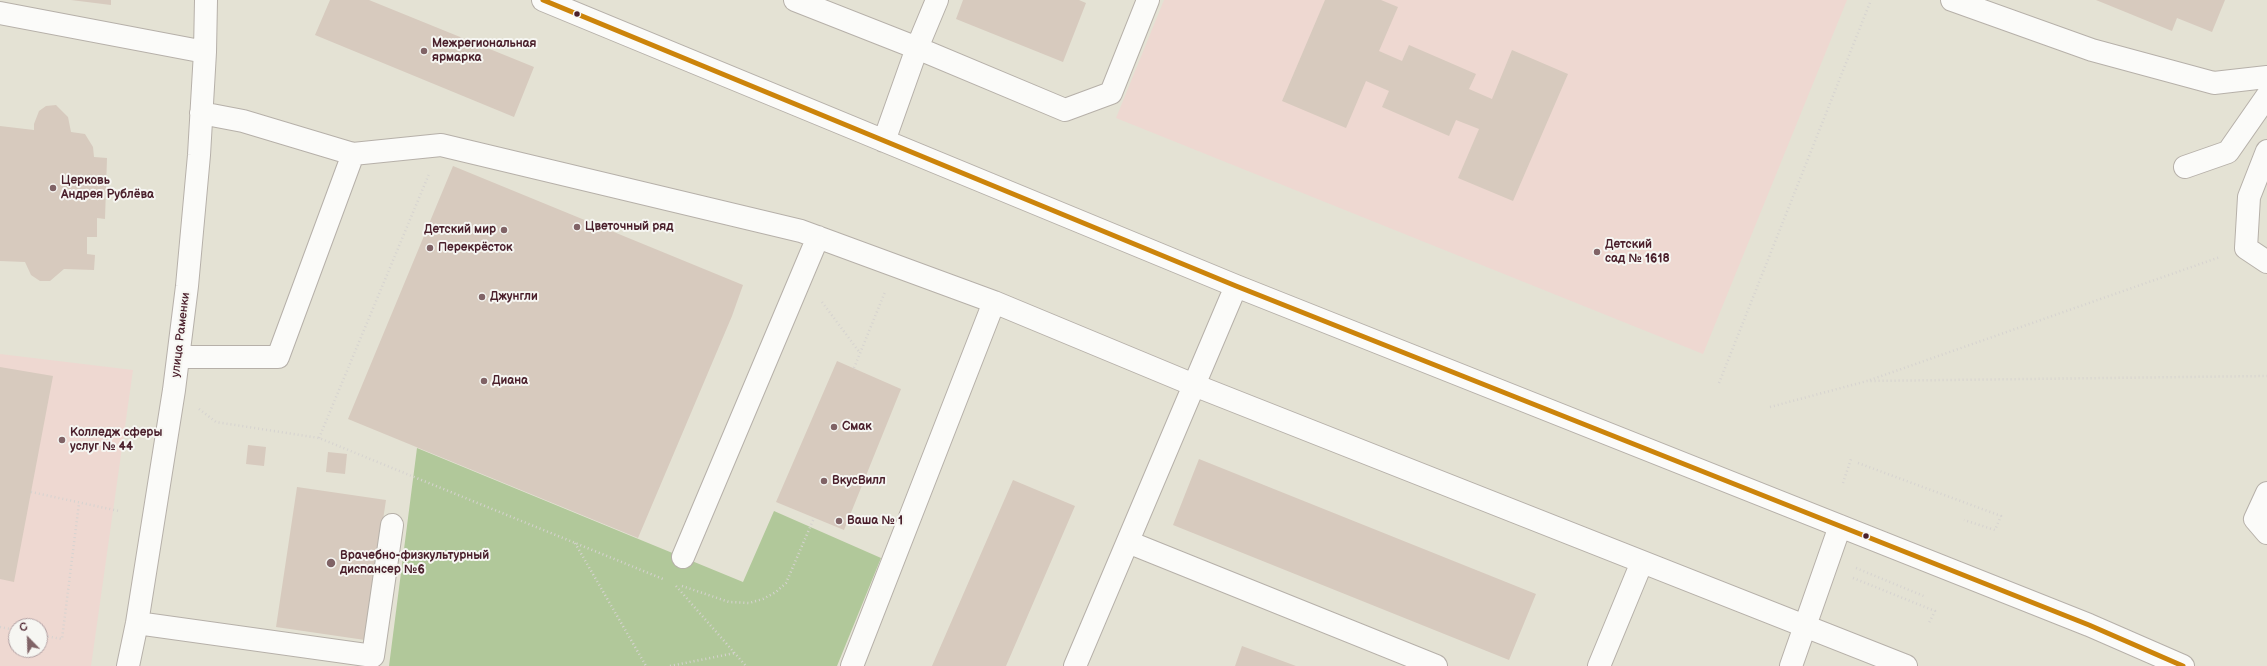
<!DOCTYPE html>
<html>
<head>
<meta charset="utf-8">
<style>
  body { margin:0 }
  #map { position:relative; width:2267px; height:666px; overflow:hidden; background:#e4e2d4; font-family:"Balsamiq Sans",sans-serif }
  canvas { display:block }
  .north { position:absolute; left:8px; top:618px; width:40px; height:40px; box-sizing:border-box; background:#f6f6f2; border:1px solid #b1a0a2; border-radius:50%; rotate:337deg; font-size:11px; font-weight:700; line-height:16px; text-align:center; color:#4a1f2b }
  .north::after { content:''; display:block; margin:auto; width:14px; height:18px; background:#806366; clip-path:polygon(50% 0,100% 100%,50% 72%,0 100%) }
</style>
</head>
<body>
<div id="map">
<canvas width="2267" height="666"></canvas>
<div class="north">С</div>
</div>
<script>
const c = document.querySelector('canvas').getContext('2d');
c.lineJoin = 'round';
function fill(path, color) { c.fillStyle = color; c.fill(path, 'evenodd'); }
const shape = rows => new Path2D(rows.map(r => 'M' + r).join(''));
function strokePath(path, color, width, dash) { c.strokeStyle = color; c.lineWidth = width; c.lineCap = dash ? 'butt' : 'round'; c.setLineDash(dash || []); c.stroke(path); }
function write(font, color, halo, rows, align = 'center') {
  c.font = font + ' "Balsamiq Sans",sans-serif'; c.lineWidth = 4; c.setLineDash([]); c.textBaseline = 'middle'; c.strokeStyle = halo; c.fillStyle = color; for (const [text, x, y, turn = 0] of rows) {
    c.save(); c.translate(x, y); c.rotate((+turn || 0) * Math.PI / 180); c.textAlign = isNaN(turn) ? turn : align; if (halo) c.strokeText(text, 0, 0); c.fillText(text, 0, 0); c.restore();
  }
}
fill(shape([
  [1164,0,1847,0,1703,354,1116,118],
  [0,354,133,370,91,666,0,666],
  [16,626,40,626,40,650,16,650]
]), '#eed8d1');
fill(shape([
  [417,448,743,582,774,511,881,558,837,666,389,666]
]), '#b1c89a');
fill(shape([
  [71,0,111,0,111,5],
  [330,0,369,0,534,67,514,117,315,35],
  [963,0,1079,0,1086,3,1063,62,956,19],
  [1325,0,1381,0,1398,7,1379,51,1402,61,1409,45,1476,74,1469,89,1492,99,1512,50,1568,74,1513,201,1458,178,1479,129,1456,120,1449,136,1382,107,1389,91,1366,81,1346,128,1282,101],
  [2096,0,2225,0,2212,32,2177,18,2172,31],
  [56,105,68,117,71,132,85,134,93,147,94,157,107,158,105,219,97,218,97,237,87,237,87,254,95,255,94,270,64,269,50,281,40,281,31,275,25,262,0,261,0,126,34,130,34,124,39,111,46,106],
  [453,166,743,285,732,316,638,538,348,419],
  [837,361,901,389,844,530,776,502],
  [0,367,53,376,14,582,0,579],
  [248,445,266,447,264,466,246,464],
  [328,452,347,454,345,474,326,472],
  [1199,459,1536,594,1509,660,1173,525],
  [1013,480,1075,506,1006,666,932,666],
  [297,487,386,500,365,640,276,627],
  [1242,646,1296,666,1235,666]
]), '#d7cabe');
const minor = shape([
  [543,0,1236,286,2089,625,2183,666],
  [795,0,917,48,1065,110,1111,93,1148,0],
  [1952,0,2092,50,2214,83,2267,77],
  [0,13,205,52],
  [201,113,243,121,353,154,441,145,801,231,994,302,1194,385,1906,666],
  [884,141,917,48,937,0],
  [2267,151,2249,197,2246,248,2267,262],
  [2185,167,2228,152,2267,96],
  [179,357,278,357,353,154],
  [2267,493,2255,519,2267,533],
  [1128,542,1436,666],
  [683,557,818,237],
  [137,623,373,656,392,525],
  [128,666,137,623,174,390,187,286,199,155,205,52,206,0],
  [852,666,994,302],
  [1075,666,1236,286],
  [1599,666,1642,562],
  [1791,666,1840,526]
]);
strokePath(minor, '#b6b0a9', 24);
strokePath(shape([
  [822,302,860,353],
  [854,368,885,292],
  [1870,380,2220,257],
  [1719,383,1871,0],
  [1770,407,1867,381,2267,376],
  [199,409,216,422,319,438,663,579],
  [319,438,429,174],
  [1858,463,2001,516,1995,530,1964,520],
  [1843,483,1851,459],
  [31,492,119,511],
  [575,543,646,666],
  [1856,568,1926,597],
  [1853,578,1935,611,1928,625],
  [676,586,746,666],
  [682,586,729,602,749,603,763,599,776,592,786,583,814,518],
  [0,627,16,630],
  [40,635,62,639,79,503],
  [670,666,735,653]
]), '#d6d3d0', 2.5, [1, 3]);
strokePath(minor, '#fbfbf9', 22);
strokePath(shape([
  [543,0,1236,286,2089,625,2183,666]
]), '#cc840b', 5);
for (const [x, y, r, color] of [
  [577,14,3.5,"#4a1f2b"],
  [424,51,4,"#806366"],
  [53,188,4,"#806366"],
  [577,227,4,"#806366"],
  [504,230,4,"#806366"],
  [430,248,4,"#806366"],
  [1597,252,4,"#806366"],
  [482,297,4,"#806366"],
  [484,381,4,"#806366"],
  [834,427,4,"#806366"],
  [62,440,4,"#806366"],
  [824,481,4,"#806366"],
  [839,521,4,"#806366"],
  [1866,536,3.5,"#4a1f2b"],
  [331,563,5,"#806366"]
]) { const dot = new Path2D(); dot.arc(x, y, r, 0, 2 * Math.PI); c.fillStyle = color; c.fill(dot); strokePath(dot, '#f6f6f2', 1.5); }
write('bold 12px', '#4a1f2b', '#f6f6f2', [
  ["Межрегиональная",432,44],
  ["ярмарка",432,58],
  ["Церковь",61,181],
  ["Андрея Рублёва",61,195],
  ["Цветочный ряд",585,227],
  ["Детский мир",496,230,"right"],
  ["Детский",1605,245],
  ["сад № 1618",1605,259],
  ["Перекрёсток",438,248],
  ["Джунгли",490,297],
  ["Диана",492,381],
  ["Смак",842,427],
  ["Колледж сферы",70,433],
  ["услуг № 44",70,447],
  ["ВкусВилл",832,481],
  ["Ваша № 1",847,521],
  ["Врачебно-физкультурный",340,556],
  ["диспансер №6",340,570]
], 'left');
write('12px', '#4a1f2b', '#f6f6f2', [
  ["улица Раменки",181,335,-83]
]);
</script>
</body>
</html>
